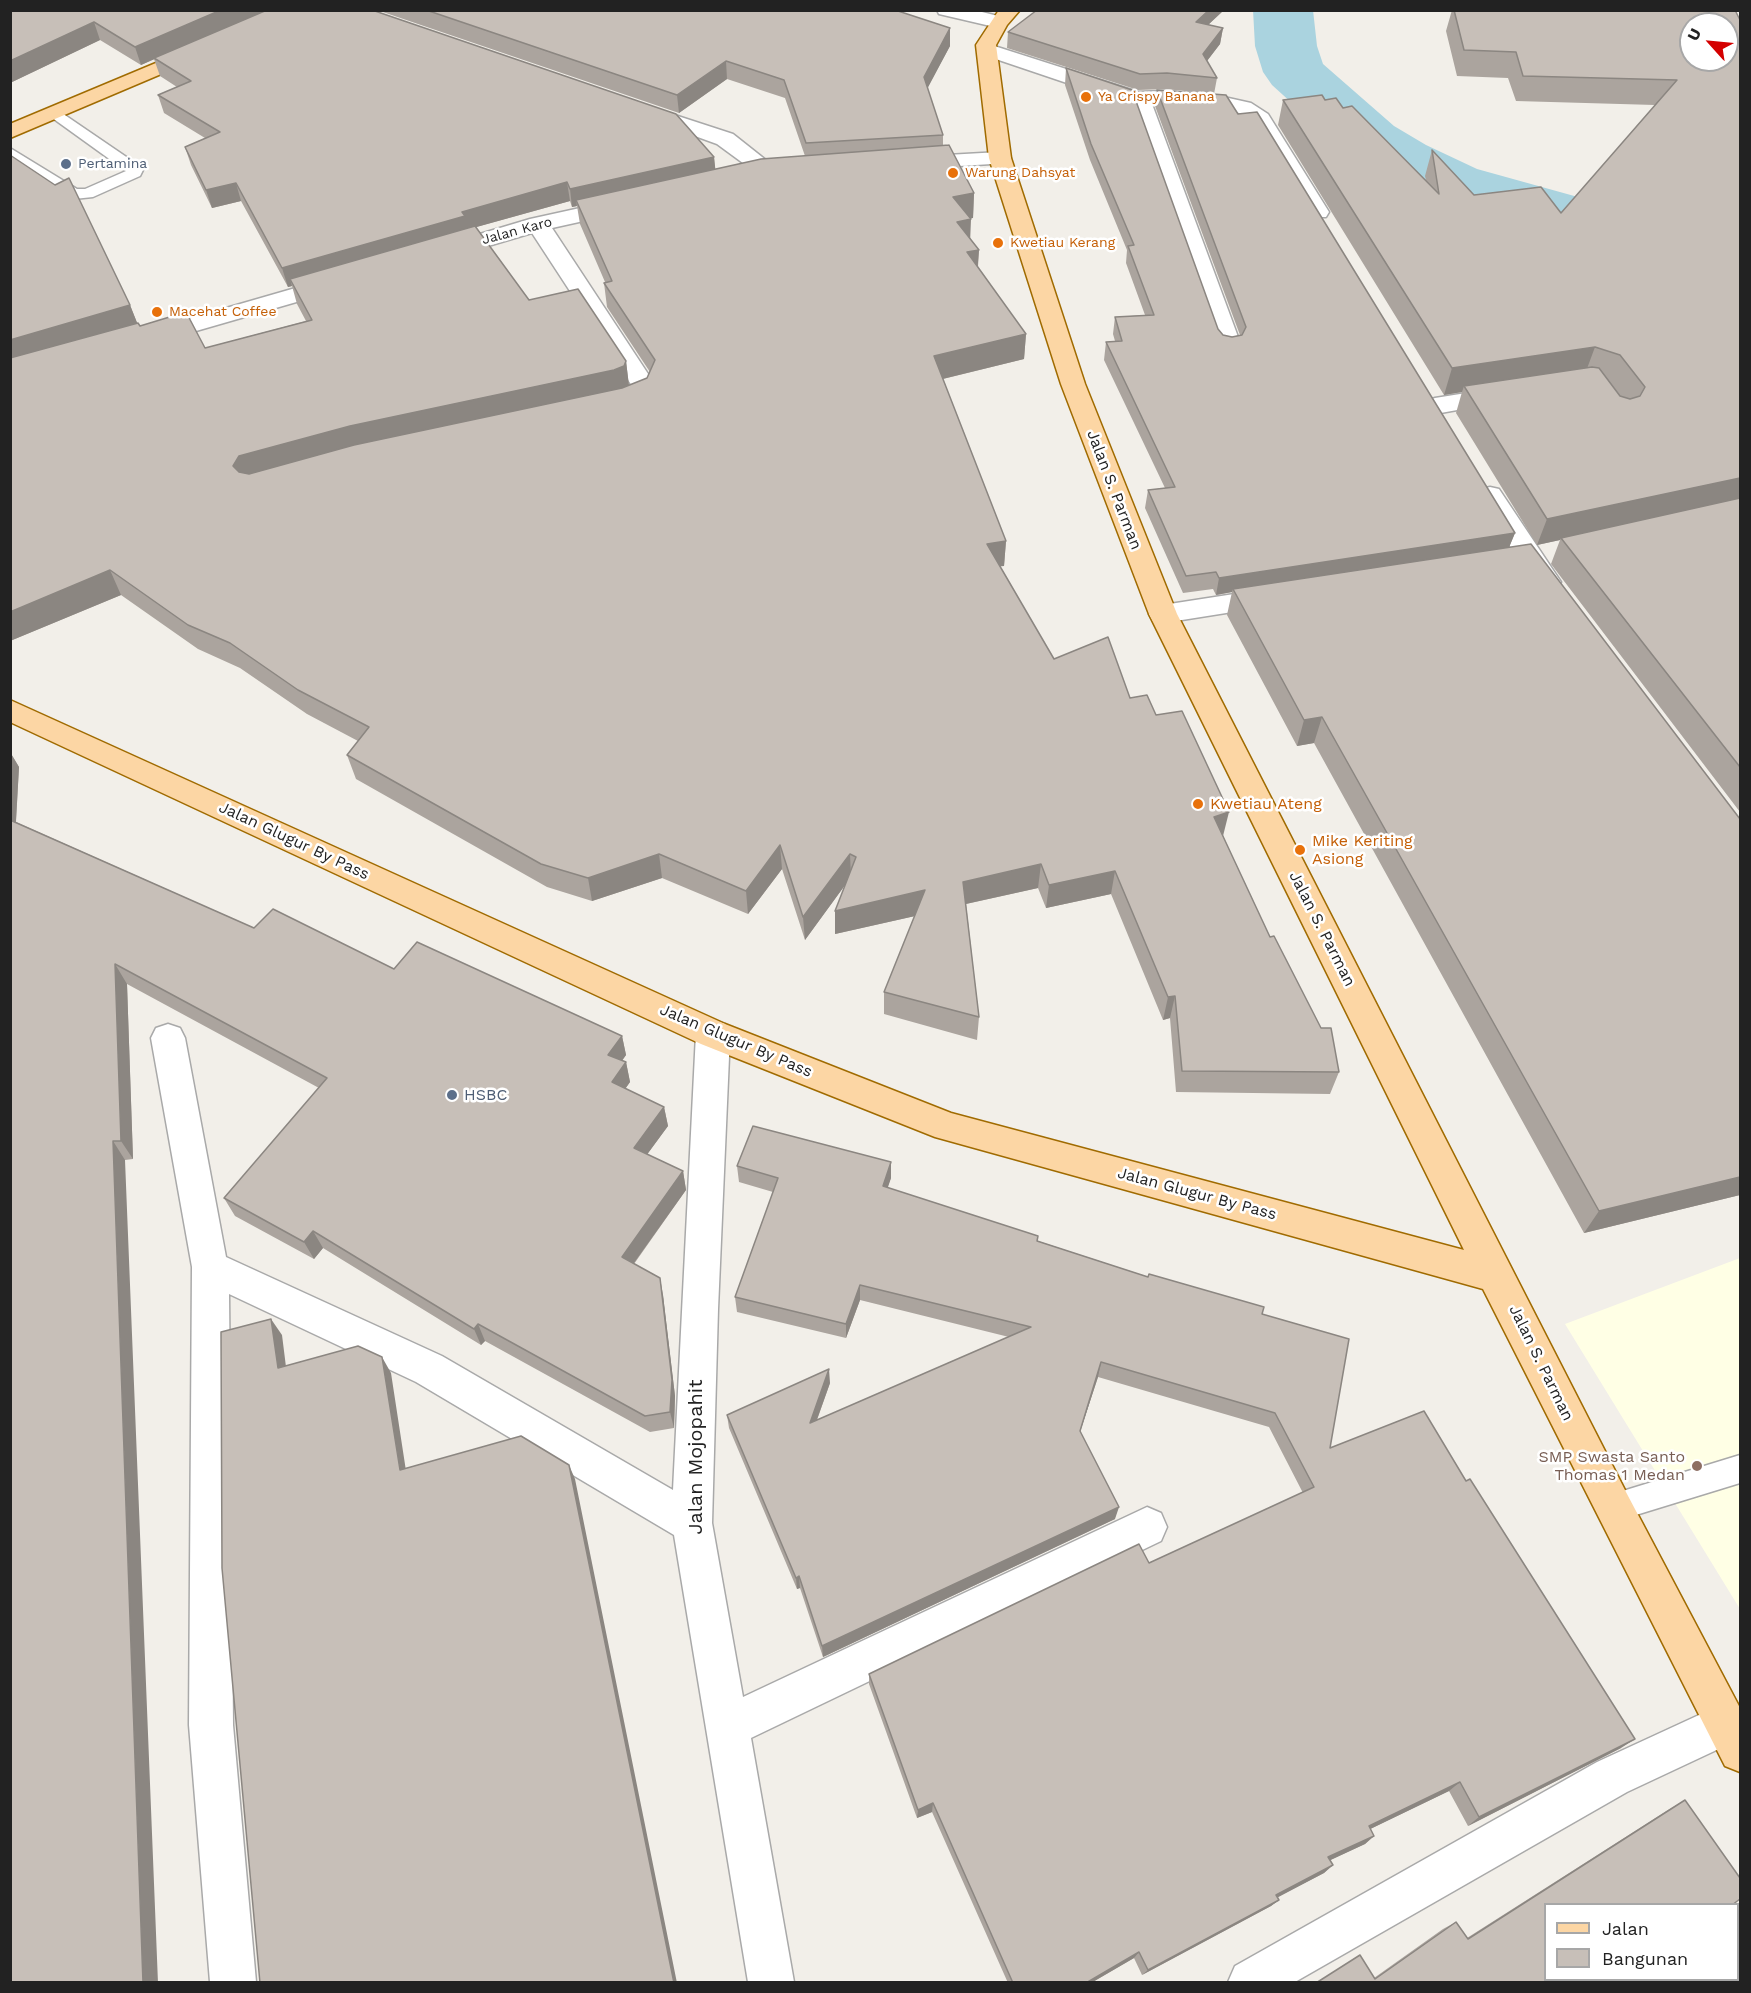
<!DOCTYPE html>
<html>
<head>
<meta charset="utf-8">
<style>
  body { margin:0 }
  #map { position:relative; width:1751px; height:1993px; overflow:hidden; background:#f2efe9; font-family:"Work Sans",sans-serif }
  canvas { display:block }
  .frame { position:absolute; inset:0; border:12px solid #222; pointer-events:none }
  .legend { position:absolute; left:1544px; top:1903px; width:195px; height:78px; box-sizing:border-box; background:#fff; border:2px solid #a7a7a7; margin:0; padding:8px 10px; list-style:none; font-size:18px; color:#222 }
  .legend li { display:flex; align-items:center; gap:12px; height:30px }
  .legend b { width:30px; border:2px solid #a7a7a7 }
  .north { position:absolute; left:1679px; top:12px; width:60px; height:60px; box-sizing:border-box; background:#fff; border:2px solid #a7a7a7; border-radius:50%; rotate:297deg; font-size:16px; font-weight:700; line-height:24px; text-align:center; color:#222 }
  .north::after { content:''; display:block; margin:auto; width:21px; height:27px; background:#d40000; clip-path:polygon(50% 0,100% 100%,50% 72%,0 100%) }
</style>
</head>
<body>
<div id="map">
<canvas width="1751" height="1993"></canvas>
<div class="frame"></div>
<ul class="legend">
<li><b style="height:8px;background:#fcd6a4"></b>Jalan</li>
<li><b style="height:16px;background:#c7bfb8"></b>Bangunan</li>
</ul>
<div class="north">U</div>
</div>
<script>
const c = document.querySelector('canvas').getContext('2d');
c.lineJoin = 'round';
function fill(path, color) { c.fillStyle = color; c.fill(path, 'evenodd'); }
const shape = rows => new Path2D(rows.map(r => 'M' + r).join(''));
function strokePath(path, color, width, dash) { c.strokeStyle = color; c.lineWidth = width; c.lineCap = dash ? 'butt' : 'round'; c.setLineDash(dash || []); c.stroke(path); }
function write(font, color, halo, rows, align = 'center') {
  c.font = font + ' "Work Sans",sans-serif'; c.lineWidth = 5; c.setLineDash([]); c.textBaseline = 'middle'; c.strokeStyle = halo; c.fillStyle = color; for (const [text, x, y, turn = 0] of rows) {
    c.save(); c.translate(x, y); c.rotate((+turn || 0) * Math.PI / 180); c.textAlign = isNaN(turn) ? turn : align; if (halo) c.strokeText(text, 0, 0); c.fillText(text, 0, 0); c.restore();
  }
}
fill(shape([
  [1740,1258,1740,1609,1565,1324]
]), '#ffffe5');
fill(shape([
  [1253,10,1313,10,1317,46,1323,64,1394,126,1426,145,1477,169,1740,242,1740,285,1429,197,1380,173,1348,154,1272,85,1263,72,1255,46,1253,10]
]), '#aad3df');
const lane = shape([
  [56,109,141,167,143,170,140,176,93,197,74,199,10,160,10,148,77,189,85,189,126,171,51,117,48,114,51,111,56,109],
  [1740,1455,1740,1483,1613,1522,1603,1518,1598,1508,1603,1498,1613,1494,1740,1455]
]);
const street = shape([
  [937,10,974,10,1006,18,1009,22,999,28,939,14,937,10],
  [988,44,1138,92,1165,91,1224,97,1251,103,1268,114,1329,212,1326,217,1310,217,1253,122,1237,112,1152,104,1241,345,1238,350,1229,352,1220,350,1217,345,1132,105,981,54,978,50,981,46,988,44],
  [644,105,733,134,781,172,778,177,762,177,717,144,637,115,634,111,637,107,644,105],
  [1000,152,1008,153,1011,158,1008,163,911,169,903,168,900,163,903,158,911,157,1000,152],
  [621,199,629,201,632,206,629,211,552,228,656,386,649,401,613,413,604,410,601,405,604,400,630,391,632,386,532,233,441,260,433,258,430,253,433,248,530,219,621,199],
  [337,276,345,278,349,283,345,288,151,344,143,342,139,337,143,332,337,276],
  [1504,387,1513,390,1516,395,1513,400,1435,414,1426,411,1423,406,1426,401,1435,398,1504,387],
  [1490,487,1499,489,1561,582,1557,588,1547,591,1537,588,1477,495,1481,489,1490,487],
  [1273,588,1283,590,1287,597,1283,604,1163,623,1153,621,1149,614,1153,607,1163,605,1273,588],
  [713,1020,725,1024,730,1034,718,1309,712,1523,743,1697,1147,1507,1161,1513,1167,1527,1161,1541,751,1738,794,1982,748,1982,674,1535,416,1382,229,1294,233,1725,256,1982,210,1982,189,1725,192,1267,151,1038,156,1028,168,1024,180,1028,185,1038,226,1257,442,1356,673,1490,696,1034,701,1024,713,1020],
  [1725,1703,1740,1709,1740,1739,1627,1792,1295,1982,1228,1982,1235,1966,1597,1762,1725,1703]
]);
const primary = shape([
  [999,10,1020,10,1007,25,996,45,1011,158,1085,384,1177,614,1627,1494,1740,1708,1740,1772,1725,1766,1483,1289,935,1137,701,1044,10,722,10,700,725,1024,951,1113,1464,1250,1149,614,1061,384,989,158,976,45,999,10],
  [199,45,206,47,209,51,206,55,10,138,10,124,199,45]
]);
strokePath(lane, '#a9a9a9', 3);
strokePath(street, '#a9a9a9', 3);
strokePath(primary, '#a06b00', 3);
fill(lane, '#fff');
fill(street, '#fff');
fill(primary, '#fcd6a4');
fill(shape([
  [10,10,372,10,714,157,715,169,805,156,785,98,727,79,679,113,377,10,895,10,950,28,950,46,927,88,943,135,943,146,974,193,973,218,970,218,970,238,979,250,978,267,1026,334,1024,359,943,379,1006,541,1004,566,1000,566,1054,659,1130,698,1156,715,1223,836,1270,937,1339,1072,1330,1094,1176,1092,1170,1018,1163,1020,1111,894,1046,908,1038,888,966,904,979,1017,977,1040,884,1014,884,992,915,916,835,934,845,885,805,940,782,869,748,914,662,878,592,901,547,887,356,779,347,755,358,741,307,714,240,668,198,649,121,595,10,641,10,155,130,305,137,323,140,326,205,348,306,321,297,304,292,286,288,287,241,201,212,208,191,165,185,147,205,138,164,113,158,95,177,87,160,76,154,59,141,65,100,40,10,83],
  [570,201,572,207,577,206,580,224,605,282,604,283,607,307,650,372,647,378,629,386,626,361,529,300,476,227],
  [1037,10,1224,10,1208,25,1223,28,1220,44,1207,61,1217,78,1214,94,1165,89,1138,90,1007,48,1008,32],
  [1452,10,1735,10,1740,20,1740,812,1551,564,1560,540,1537,545,1456,413,1462,392,1444,395,1278,125,1283,100,1325,100,1343,108,1426,180,1425,176,1432,150,1474,195,1561,213,1655,105,1516,101,1508,78,1457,76,1446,31],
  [1066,68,1218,329,1223,335,1232,337,1240,335,1155,106,1157,90,1238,114,1515,533,1509,547,1740,1195,1584,1233,1314,743,1297,746,1227,615,1232,592,1216,595,1213,589,1183,593,1145,508,1148,490,1165,488,1104,360,1106,342,1115,341,1113,334,1115,317,1145,315,1126,263,1127,250,1090,160,1065,85],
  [10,752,19,767,16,822,254,928,622,1036,626,1055,622,1061,626,1062,630,1082,625,1089,664,1107,668,1126,647,1154,683,1171,686,1190,634,1264,663,1295,675,1396,674,1428,650,1432,485,1341,481,1345,323,1248,314,1259,235,1216,224,1198,319,1088,127,984,133,1159,125,1160,10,1983],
  [737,1166,891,1178,887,1188,1038,1241,1262,1314,1330,1448,1621,1748,1468,1826,1449,1791,1370,1829,1374,1836,1365,1844,1330,1860,1333,1865,1324,1873,1277,1897,1279,1900,1271,1906,1142,1975,1134,1958,1091,1983,1008,1983,932,1812,917,1818,869,1684,869,1674,1149,1563,1303,1493,1269,1427,1098,1377,1080,1432,1115,1519,823,1657,800,1588,797,1589,729,1428,727,1415,830,1383,817,1420,1009,1337,860,1300,846,1338,737,1312,735,1297,773,1192,739,1182],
  [1685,1800,1545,1905,1740,1974,1316,1983,1374,1978,1443,1929,1456,1922,1467,1938,1668,1810]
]), '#aba49e');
fill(shape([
  [221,10,267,10,141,65,135,47],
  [1209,10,1224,10,1194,38,1196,22],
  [94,22,100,40,10,83,10,61],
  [950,28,950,46,924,95,924,77],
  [1223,28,1220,44,1200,70,1203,54],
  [726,61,727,79,679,113,677,95],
  [714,157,716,175,576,200,577,206,572,207,570,189],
  [567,182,570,201,290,279,292,286,288,287,282,268,462,212],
  [236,183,241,201,212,208,206,190],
  [974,193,973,218,952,221,953,197],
  [971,219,970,244,957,222],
  [979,250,977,274,967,252],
  [130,305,140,330,10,368,10,340],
  [1026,334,1024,359,934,381,934,356],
  [1595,347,1585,374,1464,386,1462,392,1444,395,1452,368],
  [626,361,629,386,242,490,233,466,239,456,350,426],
  [1740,478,1740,501,1561,538,1560,540,1537,545,1547,519],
  [1515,533,1508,550,1233,589,1232,592,1216,595,1219,578],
  [1006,541,1004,566,985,568,987,544],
  [110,570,121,595,10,641,10,612],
  [1322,717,1314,743,1297,746,1304,720],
  [10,752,19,767,15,837,10,830],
  [1229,812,1223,836,1214,817],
  [780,845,782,869,748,914,746,891],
  [659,854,662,878,592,901,588,878],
  [850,854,851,877,805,940,803,917],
  [1041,864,1038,888,961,905,963,882],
  [1115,871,1111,894,1046,908,1049,885],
  [925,890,924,914,835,934,835,911],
  [115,964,127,984,133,1159,121,1141],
  [1175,996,1170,1018,1163,1020,1168,997],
  [622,1036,626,1055,612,1074,608,1055],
  [626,1062,630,1082,616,1102,612,1082],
  [664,1107,668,1126,638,1167,634,1148],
  [113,1141,125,1160,158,1983,143,1983],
  [891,1162,891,1178,883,1202,883,1186],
  [683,1171,686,1190,626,1274,622,1257],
  [1740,1177,1740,1195,1584,1233,1599,1211],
  [313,1231,323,1248,314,1259,304,1242],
  [660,1278,663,1295,675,1396,674,1428,670,1412],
  [860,1285,860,1300,846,1338,846,1324],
  [271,1319,282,1335,288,1383,278,1368],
  [478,1324,485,1341,481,1345,474,1329],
  [382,1357,391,1373,408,1484,400,1470],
  [1101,1362,1098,1377,1076,1444,1080,1431],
  [829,1369,830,1383,811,1436,810,1423],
  [569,1465,575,1479,677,1983,674,1983],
  [1119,1507,1115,1519,823,1657,822,1646],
  [799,1576,800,1588,797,1589,796,1578],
  [1635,1739,1621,1748,1468,1826,1479,1817],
  [1460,1782,1449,1791,1360,1834,1369,1826],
  [933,1803,932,1812,917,1818,918,1810],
  [1374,1836,1365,1844,1320,1865,1328,1857],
  [1333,1865,1324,1873,1269,1902,1276,1895],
  [1279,1900,1271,1906,1142,1975,1148,1970],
  [1139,1952,1134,1958,1091,1983,1086,1983]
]), '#8b8681');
const building = shape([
  [10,10,221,10,135,47,94,22,10,61,10,10],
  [267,10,372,10,676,114,714,157,570,189,567,182,462,212,465,216,282,268,236,183,206,190,185,147,220,132,158,95,191,81,154,58,267,10],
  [426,10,895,10,950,28,924,77,943,135,806,143,784,80,726,61,677,95,426,10],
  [1037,10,1209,10,1196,22,1223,28,1203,54,1217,78,1167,73,1140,74,1008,32,1037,10],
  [1454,10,1735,10,1740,20,1740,478,1547,519,1464,386,1592,367,1599,368,1620,396,1630,399,1640,396,1645,387,1620,355,1595,347,1452,368,1283,100,1322,95,1325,100,1336,98,1343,108,1352,106,1439,194,1432,150,1474,195,1541,187,1561,213,1677,80,1523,76,1516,52,1464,50,1454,10],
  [1691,24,1727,24,1727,60,1691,60,1691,24],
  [1066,68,1132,90,1218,329,1223,335,1232,337,1242,335,1246,327,1157,90,1226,95,1238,114,1257,112,1515,533,1219,578,1216,572,1186,576,1148,490,1175,487,1106,342,1122,341,1115,317,1154,315,1128,246,1134,245,1091,144,1066,68],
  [949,145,974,193,953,197,971,219,957,222,979,250,967,252,1026,334,934,356,1006,541,987,544,1054,659,1108,637,1130,698,1147,695,1156,715,1182,711,1229,812,1214,817,1270,937,1274,936,1321,1028,1331,1028,1339,1072,1182,1071,1175,996,1168,997,1115,871,1049,885,1041,864,963,882,979,1017,884,992,925,890,835,911,856,857,850,854,803,917,780,845,746,891,659,854,588,878,541,864,347,755,369,727,298,690,230,643,188,625,110,570,10,612,10,358,138,323,140,326,186,312,205,348,312,320,290,279,475,226,529,300,578,289,626,361,624,366,614,370,350,426,239,456,233,466,239,472,249,474,354,445,622,388,647,378,655,360,604,283,612,281,576,200,761,159,949,145],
  [10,155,55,185,69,178,130,305,10,340,10,155],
  [1740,498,1740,767,1561,538,1740,498],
  [1531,544,1740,819,1740,1177,1599,1211,1322,717,1304,720,1233,589,1531,544],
  [10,820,254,928,273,909,394,969,417,942,622,1036,608,1055,626,1062,612,1082,664,1107,634,1148,683,1171,622,1257,660,1278,672,1380,670,1412,645,1416,478,1324,474,1329,313,1231,304,1242,224,1198,327,1078,115,964,121,1141,113,1141,143,1983,10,1983,10,820],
  [753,1126,891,1162,883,1186,1038,1236,1037,1241,1148,1277,1149,1274,1264,1307,1262,1314,1349,1339,1330,1448,1424,1411,1466,1481,1470,1479,1635,1739,1479,1817,1460,1782,1369,1826,1374,1836,1328,1857,1333,1865,1276,1895,1279,1900,1148,1970,1139,1952,1086,1983,1013,1983,933,1803,918,1810,869,1674,1139,1544,1149,1563,1314,1487,1275,1413,1101,1362,1080,1431,1119,1507,822,1646,799,1576,796,1578,727,1415,829,1369,810,1423,1031,1327,860,1285,846,1324,735,1297,778,1178,737,1166,753,1126],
  [271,1319,278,1368,358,1346,382,1357,400,1470,521,1436,569,1465,674,1983,260,1983,222,1568,221,1332,271,1319],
  [1685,1800,1740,1878,1740,1899,1732,1905,1545,1905,1545,1980,1737,1980,1737,1970,1740,1974,1740,1983,1316,1983,1360,1955,1375,1979,1456,1922,1468,1939,1685,1800]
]);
fill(building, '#c7bfb8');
strokePath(building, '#8b8681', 1.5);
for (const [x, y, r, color] of [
  [1086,97,6,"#e8710a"],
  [66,164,6,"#5c6f8a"],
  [953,173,6,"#e8710a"],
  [998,243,6,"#e8710a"],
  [157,312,6,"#e8710a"],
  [1198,804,6,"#e8710a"],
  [1300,850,6,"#e8710a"],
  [452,1095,6,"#5c6f8a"],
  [1697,1466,6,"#8d6e63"]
]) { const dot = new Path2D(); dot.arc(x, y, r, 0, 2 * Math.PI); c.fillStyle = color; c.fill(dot); strokePath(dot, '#fff', 2); }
write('14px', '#c56008', '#fff', [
  ["Ya Crispy Banana",1098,97],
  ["Warung Dahsyat",965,173],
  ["Kwetiau Kerang",1010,243],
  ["Macehat Coffee",169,312]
], 'left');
write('14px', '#4e5e75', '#fff', [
  ["Pertamina",78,164]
], 'left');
write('14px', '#222', '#fff', [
  ["Jalan Karo",517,231,-15]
]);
write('16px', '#222', '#fff', [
  ["Jalan S. Parman",1114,490,69],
  ["Jalan Glugur By Pass",294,841,25],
  ["Jalan S. Parman",1322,929,63],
  ["Jalan Glugur By Pass",736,1041,23],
  ["Jalan Glugur By Pass",1197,1194,15],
  ["Jalan S. Parman",1541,1363,64]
]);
write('16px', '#c56008', '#fff', [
  ["Kwetiau Ateng",1210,804],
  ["Mike Keriting",1312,841],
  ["Asiong",1312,859]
], 'left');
write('16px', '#4e5e75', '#fff', [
  ["HSBC",464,1095]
], 'left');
write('16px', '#785e54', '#fff', [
  ["SMP Swasta Santo",1685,1457],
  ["Thomas 1 Medan",1685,1475]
], 'right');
write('20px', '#222', '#fff', [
  ["Jalan Mojopahit",696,1457,-90]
]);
</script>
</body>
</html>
